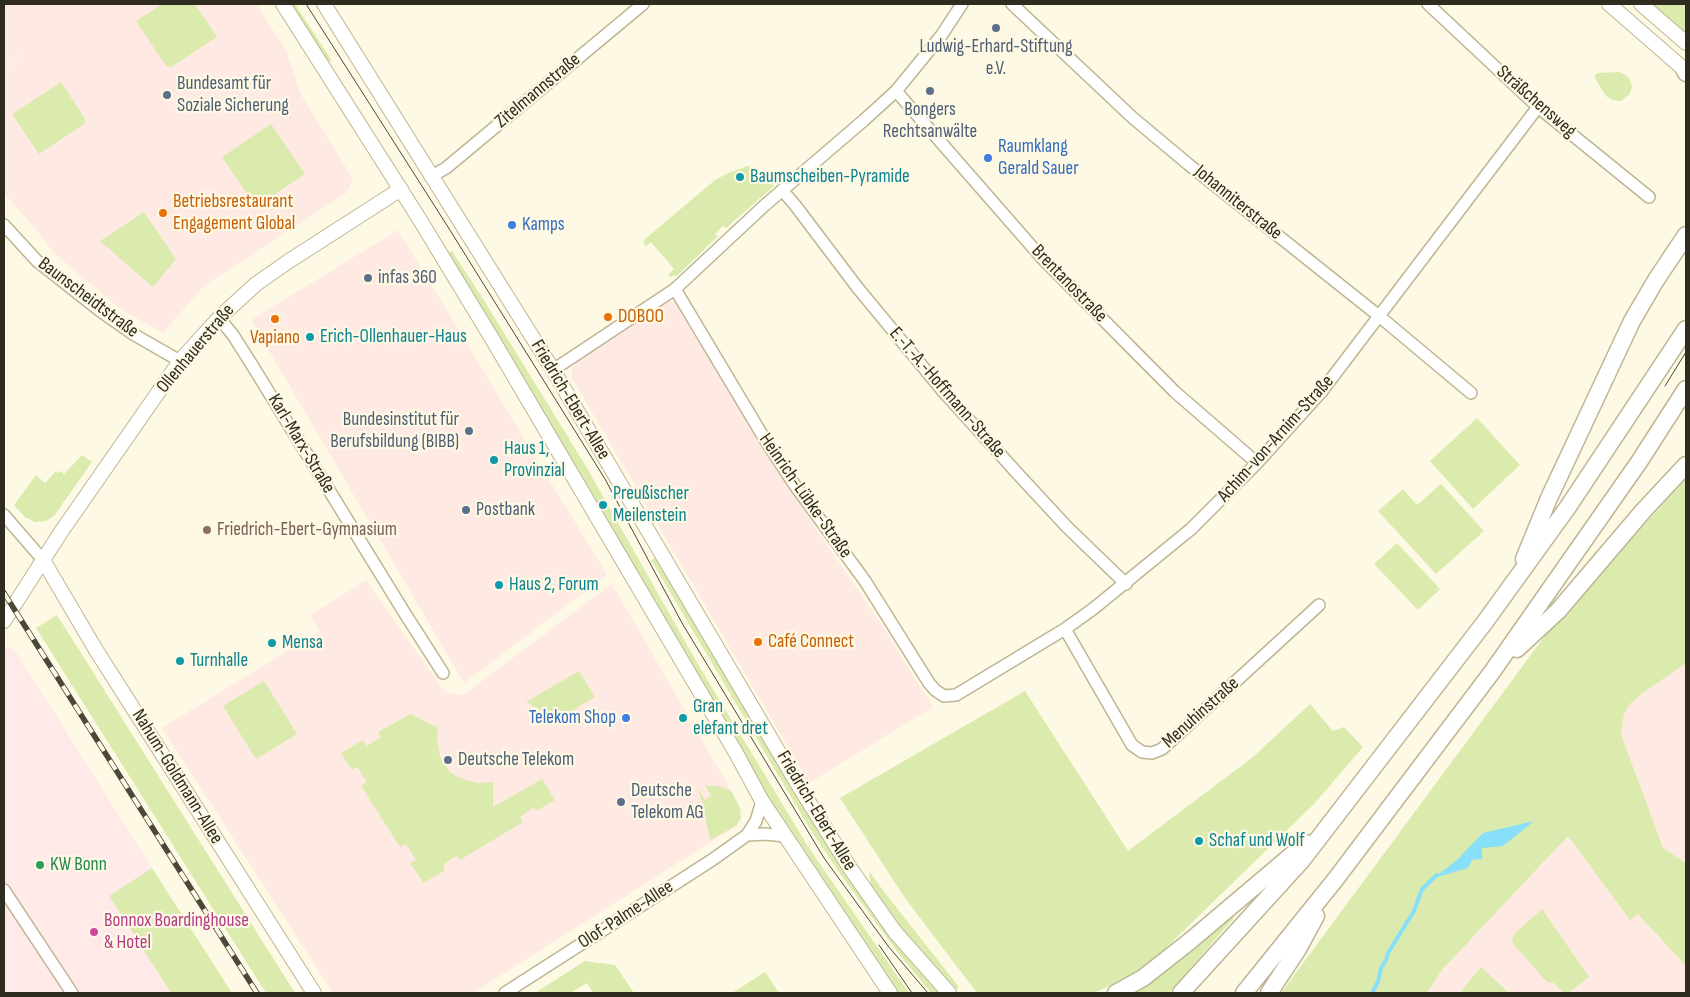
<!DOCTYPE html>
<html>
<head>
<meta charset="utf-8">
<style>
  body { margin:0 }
  #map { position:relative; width:1690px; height:997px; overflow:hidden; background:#fef9e4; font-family:"Sofia Sans Condensed",sans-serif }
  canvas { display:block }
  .frame { position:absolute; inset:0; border:5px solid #2f2c1f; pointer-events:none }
</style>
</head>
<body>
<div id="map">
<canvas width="1690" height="997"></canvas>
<div class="frame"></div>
</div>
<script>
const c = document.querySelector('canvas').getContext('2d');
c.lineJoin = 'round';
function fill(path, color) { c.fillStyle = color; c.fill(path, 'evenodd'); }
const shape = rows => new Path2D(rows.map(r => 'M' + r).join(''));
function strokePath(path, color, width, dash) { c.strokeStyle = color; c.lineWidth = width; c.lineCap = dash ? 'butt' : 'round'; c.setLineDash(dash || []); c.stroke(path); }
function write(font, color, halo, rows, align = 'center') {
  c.font = font + ' "Sofia Sans Condensed",sans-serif'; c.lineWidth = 4.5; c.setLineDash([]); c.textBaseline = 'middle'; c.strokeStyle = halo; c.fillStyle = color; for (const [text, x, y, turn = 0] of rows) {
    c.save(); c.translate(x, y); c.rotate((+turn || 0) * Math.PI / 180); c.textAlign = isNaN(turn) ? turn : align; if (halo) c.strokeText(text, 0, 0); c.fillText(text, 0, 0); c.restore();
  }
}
fill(shape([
  [4,4,256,4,286,50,301,95,352,177,351,185,346,193,203,287,163,333,122,310,55,254,29,221,4,194,4,69,31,46,4,68],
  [398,230,607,575,464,683,251,320],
  [667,300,675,303,762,449,885,630,933,707,809,783,572,378,572,368,579,360,661,303],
  [366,580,445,692,463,695,612,584,732,792,740,808,741,818,736,826,473,993,333,993,162,728,320,631,310,615],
  [1686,663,1686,863,1663,848,1621,734,1624,714,1630,704,1639,696],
  [1568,836,1630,919,1638,914,1686,966,1686,993,1427,993,1442,970]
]), '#feeae2');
fill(shape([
  [5,648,11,648,16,652,152,868,110,896,171,993,4,993,4,649]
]), '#ffe9e9');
fill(shape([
  [162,4,195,4,217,37,171,67,166,66,136,21],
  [291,4,295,4,332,61,329,62],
  [1651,4,1686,4,1686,34],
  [1598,73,1619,72,1626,75,1629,78,1632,86,1630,94,1621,101,1612,100,1606,96,1595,78,1595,75],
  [61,82,85,119,84,124,39,154,12,114],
  [271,124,305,174,256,207,222,157],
  [748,166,757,168,774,186,726,228,723,226,715,234,718,236,678,275,670,277,668,275,674,269,651,242,645,247,644,240,715,180,728,173],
  [144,212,176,259,153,287,100,241],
  [452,251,485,302,587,468,699,666,809,848,909,993,898,993,801,852,737,748,622,546,447,254],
  [1477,418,1520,465,1473,509,1430,461],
  [82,455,92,462,54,516,46,521,35,522,25,517,14,505,36,475,45,483,56,471,58,473,61,471,64,474],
  [1686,478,1686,663,1639,696,1630,704,1624,714,1621,734,1663,848,1686,863,1686,966,1638,914,1630,920,1568,836,1442,970,1427,993,1281,993,1547,633],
  [1441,484,1484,531,1436,574,1378,511,1403,489,1417,505],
  [1397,543,1440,589,1418,610,1374,564],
  [655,558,843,869,904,952,940,993,931,993,899,954,838,871,810,829,651,560],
  [57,615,295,993,266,993,36,628],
  [579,671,595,697,558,719,526,702],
  [264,681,297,734,256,759,223,706],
  [1025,691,1128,851,1253,757,1310,704,1333,731,1344,727,1363,747,1314,804,1143,970,1094,993,977,993,905,898,840,798],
  [411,714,438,728,437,737,440,757,450,772,458,777,469,781,478,783,493,782,493,807,542,779,555,800,536,811,534,807,520,817,523,822,460,860,456,856,443,865,445,870,424,883,410,863,416,860,406,844,400,847,361,786,367,782,357,767,352,770,341,753,363,740,367,746,381,737,378,732],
  [705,785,723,787,732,792,740,808,741,818,736,826,710,840,702,801,697,787,705,800,711,796],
  [152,868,232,993,171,993,109,896],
  [869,871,885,893,959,987,954,992,894,920,871,888],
  [1542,909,1589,977,1569,992,1563,992,1554,983,1547,982,1514,945,1512,939,1516,932],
  [1232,915,1233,919,1169,993,1130,993],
  [585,961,615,965,634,993,593,993,587,983,570,993,535,993],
  [1481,967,1509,993,1462,993,1462,990],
  [765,972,779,993,732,993]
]), '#daebad');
fill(shape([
  [1534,821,1503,846,1482,848,1482,859,1472,860,1468,868,1434,878,1457,860,1483,833]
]), '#87dff9');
strokePath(shape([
  [1372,993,1378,982,1381,968,1386,960,1388,953,1414,911,1422,889,1437,875]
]), '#87dff9', 4);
const minor = shape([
  [1012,4,1133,118,1188,164,1379,316,1471,393],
  [1428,4,1538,107,1649,197],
  [896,91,1041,257,1175,392,1257,463],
  [432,176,446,168,643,4],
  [782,190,795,205,857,287,942,390,1017,473,1067,527,1126,584],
  [4,225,37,261,99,310,133,334,180,361],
  [675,289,767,443,794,484,865,581,929,683,935,690,944,696,956,695,1065,629,1093,609,1191,529,1257,463,1322,391,1538,107],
  [219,318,233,335,252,365,404,612,443,673],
  [553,370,675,289,765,205,863,121,896,91,941,36,962,4],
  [4,515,43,560],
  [1065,629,1132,745,1142,752,1152,753,1162,749,1319,605],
  [747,835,765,834,785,836],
  [4,890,72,993],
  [505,993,712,860,747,835,756,821,762,801]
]);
const major = shape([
  [283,4,420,220,491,337,736,753,762,801,890,993],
  [324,4,553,370,797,783,850,868,895,932,949,993],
  [1609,4,1686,71],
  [1641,4,1686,43],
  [43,560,96,650,314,993],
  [4,621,61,532,180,361,197,342,219,318,256,284,289,261,401,189]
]);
const highway = shape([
  [1684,69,1686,73],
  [1524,559,1549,498,1632,321,1656,280,1686,235],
  [1517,649,1558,611,1644,510,1686,465],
  [1116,993,1143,978,1190,941,1306,843],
  [1181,993,1302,860,1485,622,1568,507,1686,329],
  [1244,993,1335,880,1492,672,1639,462,1686,389],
  [1269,993,1298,949,1316,916]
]);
strokePath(minor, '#bdb594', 14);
strokePath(major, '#bdb594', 16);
strokePath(highway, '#bdb594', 19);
strokePath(minor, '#fff', 11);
strokePath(major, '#fff', 14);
strokePath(highway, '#fff', 16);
strokePath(shape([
  [306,4,448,227,605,479,682,623,824,858,888,946,928,993],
  [1665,386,1686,352],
  [879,945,912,993]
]), '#4b4739', 1);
const rail = shape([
  [4,593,257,993]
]);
strokePath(rail, '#4b4739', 5.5);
strokePath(rail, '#fef9e4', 4, [11]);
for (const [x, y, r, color] of [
  [996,28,5,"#5c6f8a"],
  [930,91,5,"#5c6f8a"],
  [167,95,5,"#5c6f8a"],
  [988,158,5,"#3f7fe0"],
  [740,177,5,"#0f9aa8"],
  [163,213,5,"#e8710a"],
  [512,225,5,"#3f7fe0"],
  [368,278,5,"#5c6f8a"],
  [608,317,5,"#e8710a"],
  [275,319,5,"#e8710a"],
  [310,337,5,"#0f9aa8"],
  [469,431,5,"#5c6f8a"],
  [494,460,5,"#0f9aa8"],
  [603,505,5,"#0f9aa8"],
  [466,510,5,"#5c6f8a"],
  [207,530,5,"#8d6e63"],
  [499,585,5,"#0f9aa8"],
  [758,642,5,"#e8710a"],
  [272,643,5,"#0f9aa8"],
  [180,661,5,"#0f9aa8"],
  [626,718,5,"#3f7fe0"],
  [683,718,5,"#0f9aa8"],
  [448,760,5,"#5c6f8a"],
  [621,802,5,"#5c6f8a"],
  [1199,841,5,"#0f9aa8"],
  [40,865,5,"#2e9e5b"],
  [94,932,5,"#d1479c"]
]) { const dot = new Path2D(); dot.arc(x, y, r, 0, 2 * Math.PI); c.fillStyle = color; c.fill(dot); strokePath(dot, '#fef9e4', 2); }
write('19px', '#4e5e75', '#fef9e4', [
  ["Ludwig-Erhard-Stiftung",996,47,"center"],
  ["e.V.",996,69,"center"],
  ["Bundesamt für",177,84],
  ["Soziale Sicherung",177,106],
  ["Bongers",930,110,"center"],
  ["Rechtsanwälte",930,132,"center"],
  ["infas 360",378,278],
  ["Bundesinstitut für",459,420,"right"],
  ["Berufsbildung (BIBB)",459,442,"right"],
  ["Postbank",476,510],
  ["Deutsche Telekom",458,760],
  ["Deutsche",631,791],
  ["Telekom AG",631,813]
], 'left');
write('19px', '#2f2c1f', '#fef9e4', [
  ["Zitelmannstraße",538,91,-40],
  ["Sträßchensweg",1536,102,41],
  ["Johanniterstraße",1238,203,39],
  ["Brentanostraße",1069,284,46],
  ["Baunscheidtstraße",88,298,37],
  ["Ollenhauerstraße",196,349,-50],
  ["E.-T.-A.-Hoffmann-Straße",947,393,49],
  ["Friedrich-Ebert-Allee",570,400,59],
  ["Achim-von-Arnim-Straße",1276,439,-48],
  ["Karl-Marx-Straße",301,444,59],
  ["Heinrich-Lübke-Straße",805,496,55],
  ["Menuhinstraße",1201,713,-42],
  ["Nahum-Goldmann-Allee",177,777,58],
  ["Friedrich-Ebert-Allee",816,811,59],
  ["Olof-Palme-Allee",626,915,-33]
]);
write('19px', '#366cbe', '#fef9e4', [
  ["Raumklang",998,147],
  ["Gerald Sauer",998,169],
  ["Kamps",522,225],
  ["Telekom Shop",616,718,"right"]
], 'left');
write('19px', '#0d838f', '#fef9e4', [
  ["Baumscheiben-Pyramide",750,177],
  ["Erich-Ollenhauer-Haus",320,337],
  ["Haus 1,",504,449],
  ["Provinzial",504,471],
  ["Preußischer",613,494],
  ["Meilenstein",613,516],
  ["Haus 2, Forum",509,585],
  ["Mensa",282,643],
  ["Turnhalle",190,661],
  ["Gran",693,707],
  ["elefant dret",693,729],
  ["Schaf und Wolf",1209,841]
], 'left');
write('19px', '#c56008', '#fef9e4', [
  ["Betriebsrestaurant",173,202],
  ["Engagement Global",173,224],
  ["DOBOO",618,317],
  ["Vapiano",275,338,"center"],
  ["Café Connect",768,642]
], 'left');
write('19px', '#785e54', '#fef9e4', [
  ["Friedrich-Ebert-Gymnasium",217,530]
], 'left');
write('19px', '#27864d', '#fef9e4', [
  ["KW Bonn",50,865]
], 'left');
write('19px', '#b23c85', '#fef9e4', [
  ["Bonnox Boardinghouse",104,921],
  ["& Hotel",104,943]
], 'left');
</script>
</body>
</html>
